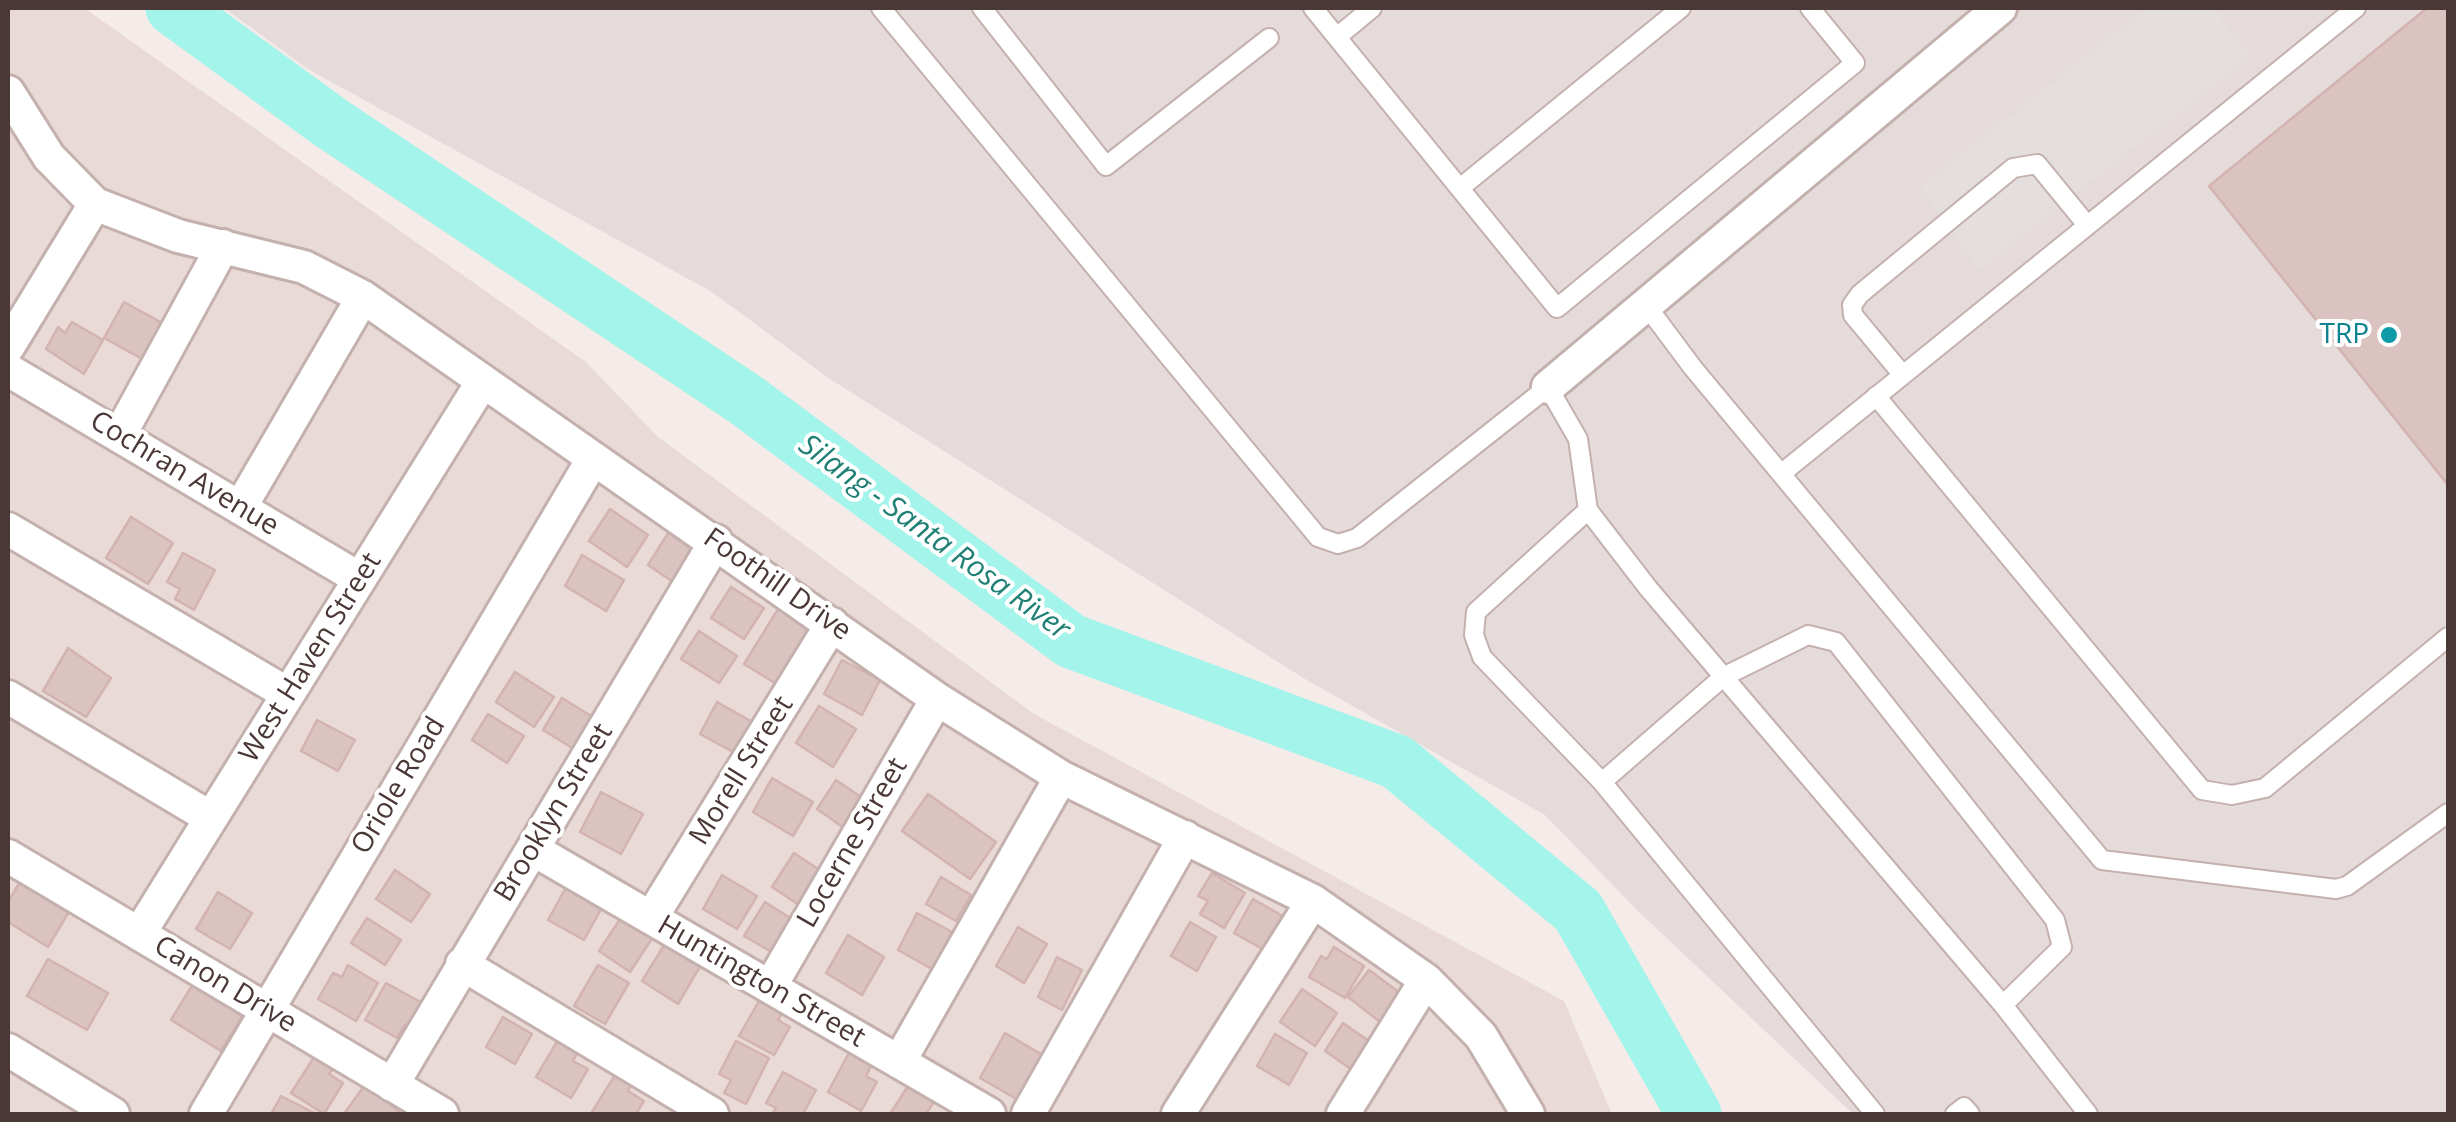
<!DOCTYPE html>
<html>
<head>
<meta charset="utf-8">
<style>
  body { margin:0 }
  #map { position:relative; width:2456px; height:1122px; overflow:hidden; background:#f5ebe9; font-family:"Open Sans",sans-serif }
  canvas { display:block }
  .frame { position:absolute; inset:0; border:10px solid #4a3837; pointer-events:none }
</style>
</head>
<body>
<div id="map">
<canvas width="2456" height="1122"></canvas>
<div class="frame"></div>
</div>
<script>
const c = document.querySelector('canvas').getContext('2d');
c.lineJoin = 'round';
function fill(path, color) { c.fillStyle = color; c.fill(path, 'evenodd'); }
const shape = rows => new Path2D(rows.map(r => 'M' + r).join(''));
function strokePath(path, color, width, dash) { c.strokeStyle = color; c.lineWidth = width; c.lineCap = dash ? 'butt' : 'round'; c.setLineDash(dash || []); c.stroke(path); }
function write(font, color, halo, rows, align = 'center') {
  c.font = font + ' "Open Sans",sans-serif'; c.lineWidth = 8; c.setLineDash([]); c.textBaseline = 'middle'; c.strokeStyle = halo; c.fillStyle = color; for (const [text, x, y, turn = 0] of rows) {
    c.save(); c.translate(x, y); c.rotate((+turn || 0) * Math.PI / 180); c.textAlign = isNaN(turn) ? turn : align; if (halo) c.strokeText(text, 0, 0); c.fillText(text, 0, 0); c.restore();
  }
}
fill(shape([
  [8,8,84,8,586,362,658,437,1034,714,1564,1001,1612,1114,8,1114]
]), '#e9dad7');
fill(shape([
  [224,8,2448,8,2448,1114,1853,1114,1637,910,1545,815,1305,679,830,379,712,292,308,69]
]), '#e5dbdb');
fill(shape([
  [2148,8,2212,8,2250,56,1979,269,1920,187]
]), '#e4dede');
strokePath(shape([
  [173,8,331,123,746,400,1071,641,1397,762,1578,911,1694,1114]
]), '#a3f4ea', 55);
const building = shape([
  [2427,8,2448,8,2448,485,2209,186,2427,8],
  [124,302,166,325,146,361,104,338,124,302],
  [72,322,103,340,84,374,46,349,58,327,65,333,72,322],
  [610,509,648,535,627,567,589,541,610,509],
  [131,517,173,543,148,584,106,558,131,517],
  [672,527,688,537,684,544,699,554,679,586,648,565,672,527],
  [183,553,215,570,194,610,175,599,180,589,167,582,183,553],
  [582,555,624,580,606,611,565,586,582,555],
  [731,587,764,608,744,639,711,618,731,587],
  [780,606,814,626,778,685,744,664,780,606],
  [699,631,737,656,719,683,681,659,699,631],
  [68,648,111,678,86,717,43,691,68,648],
  [842,660,880,680,862,715,824,694,842,660],
  [515,672,554,697,534,727,496,702,515,672],
  [562,698,596,719,577,751,543,730,562,698],
  [717,702,758,725,748,744,740,740,733,752,700,734,717,702],
  [819,706,856,729,833,767,796,743,819,706],
  [488,714,524,736,507,763,472,740,488,714],
  [317,720,355,740,338,771,301,751,317,720],
  [772,778,813,802,793,836,753,812,772,778],
  [836,780,868,802,854,835,817,809,836,780],
  [601,792,643,814,621,854,580,832,601,792],
  [928,794,996,842,970,879,902,831,928,794],
  [794,853,827,875,805,909,772,887,794,853],
  [395,870,430,894,411,922,376,899,395,870],
  [1212,873,1245,893,1224,928,1200,914,1208,901,1198,896,1212,873],
  [722,875,757,896,737,929,703,909,722,875],
  [941,877,971,895,956,921,926,904,941,877],
  [21,880,70,910,48,947,8,922,8,902,21,880],
  [569,882,605,902,584,940,548,920,569,882],
  [218,892,252,913,230,949,196,929,218,892],
  [1253,899,1288,919,1264,950,1234,933,1253,899],
  [765,902,795,921,775,954,744,936,765,902],
  [624,913,655,934,630,972,599,951,624,913],
  [917,913,952,932,932,969,898,950,917,913],
  [367,918,401,940,385,965,351,943,367,918],
  [1190,922,1216,937,1197,971,1171,956,1190,922],
  [1018,927,1047,944,1024,983,996,966,1018,927],
  [848,935,884,957,862,995,826,973,848,935],
  [666,942,702,963,678,1004,642,981,666,942],
  [1334,947,1364,966,1345,998,1309,977,1321,956,1327,959,1334,947],
  [1057,957,1082,970,1062,1010,1038,997,1057,957],
  [48,959,108,993,87,1030,27,996,48,959],
  [348,965,378,983,356,1021,318,999,333,973,342,977,348,965],
  [598,965,629,983,605,1024,574,1006,598,965],
  [1369,970,1403,995,1388,1028,1348,997,1369,970],
  [386,983,424,1004,411,1028,405,1025,397,1038,365,1020,386,983],
  [193,984,243,1015,221,1051,171,1020,193,984],
  [1302,989,1337,1013,1315,1046,1280,1022,1302,989],
  [763,994,783,1012,778,1020,790,1027,774,1055,739,1036,763,994],
  [503,1017,532,1034,515,1064,486,1047,503,1017],
  [1343,1023,1376,1046,1358,1074,1325,1051,1343,1023],
  [1005,1033,1046,1057,1020,1101,980,1078,1005,1033],
  [1275,1034,1307,1053,1289,1085,1257,1066,1275,1034],
  [558,1040,578,1052,573,1061,588,1069,571,1098,536,1077,558,1040],
  [736,1041,769,1058,746,1104,724,1093,731,1080,719,1074,736,1041],
  [850,1051,872,1064,866,1076,877,1082,861,1111,828,1092,850,1051],
  [316,1054,335,1066,329,1074,343,1083,324,1114,291,1093,316,1054],
  [617,1072,633,1082,628,1091,644,1101,636,1114,596,1114,592,1112,617,1072],
  [783,1072,816,1090,803,1114,772,1114,776,1108,766,1103,783,1072],
  [364,1086,399,1111,397,1114,344,1114,364,1086],
  [908,1086,934,1102,926,1114,890,1114,908,1086],
  [281,1096,316,1114,271,1114,281,1096]
]);
fill(building, '#dbc3c1');
strokePath(building, '#d3b3b1', 2.5);
const lane = shape([
  [881,8,1318,537,1338,544,1357,538,1548,387,1578,439,1588,510,1648,588,2003,1005,2088,1114],
  [982,8,1106,166,1269,38],
  [1313,8,1557,308,1855,63,1810,8],
  [1337,37,1372,8],
  [1460,188,1681,8],
  [1646,305,1693,368,2102,860,2336,889,2347,886,2448,813],
  [1902,374,1853,315,1852,305,1860,294,2013,168,2037,164,2087,225],
  [1876,396,2202,790,2232,795,2265,788,2448,637],
  [1782,473,2356,8],
  [1588,510,1476,612,1474,635,1482,657,1602,782,1875,1114],
  [1602,782,1723,677,1808,635,1836,642,2055,920,2062,947,2003,1005],
  [1955,1114,1964,1107,1970,1114]
]);
const street = shape([
  [8,92,49,157,95,204,178,236,304,267,363,297,937,699,1061,777,1313,901,1426,980,1481,1036,1528,1114],
  [8,347,95,204],
  [8,370,360,579],
  [1548,387,2000,8],
  [119,436,223,246],
  [240,508,363,297],
  [8,529,288,694],
  [8,697,211,818],
  [534,850,989,1114],
  [8,856,442,1114],
  [651,918,832,624],
  [139,934,483,381],
  [462,964,712,1114],
  [770,987,937,699],
  [8,1050,113,1114],
  [899,1062,1061,777],
  [392,1085,716,541],
  [206,1114,593,459],
  [1028,1114,1185,837],
  [1178,1114,1313,901],
  [1343,1114,1426,980]
]);
strokePath(lane, '#c4b1ae', 22);
strokePath(street, '#c4b1ae', 38);
strokePath(lane, '#fff', 18);
strokePath(street, '#fff', 32);
for (const [x, y, r, color] of [
  [2389,335,10,"#0f9aa8"]
]) { const dot = new Path2D(); dot.arc(x, y, r, 0, 2 * Math.PI); c.fillStyle = color; c.fill(dot); strokePath(dot, '#fff', 4); }
write('28px', '#0d838f', '#fff', [
  ["TRP",2369,335]
], 'right');
write('28px', '#4a3837', '#fff', [
  ["Cochran Avenue",184,474,31],
  ["Foothill Drive",777,585,35],
  ["West Haven Street",311,658,-58],
  ["Morell Street",742,771,-58],
  ["Oriole Road",399,786,-59],
  ["Brooklyn Street",554,813,-59],
  ["Locerne Street",853,843,-60],
  ["Huntington Street",761,982,30],
  ["Canon Drive",225,985,31]
]);
write('italic 30px', '#218075', '#fff', [
  ["Silang - Santa Rosa River",934,538,36]
]);
</script>
</body>
</html>
